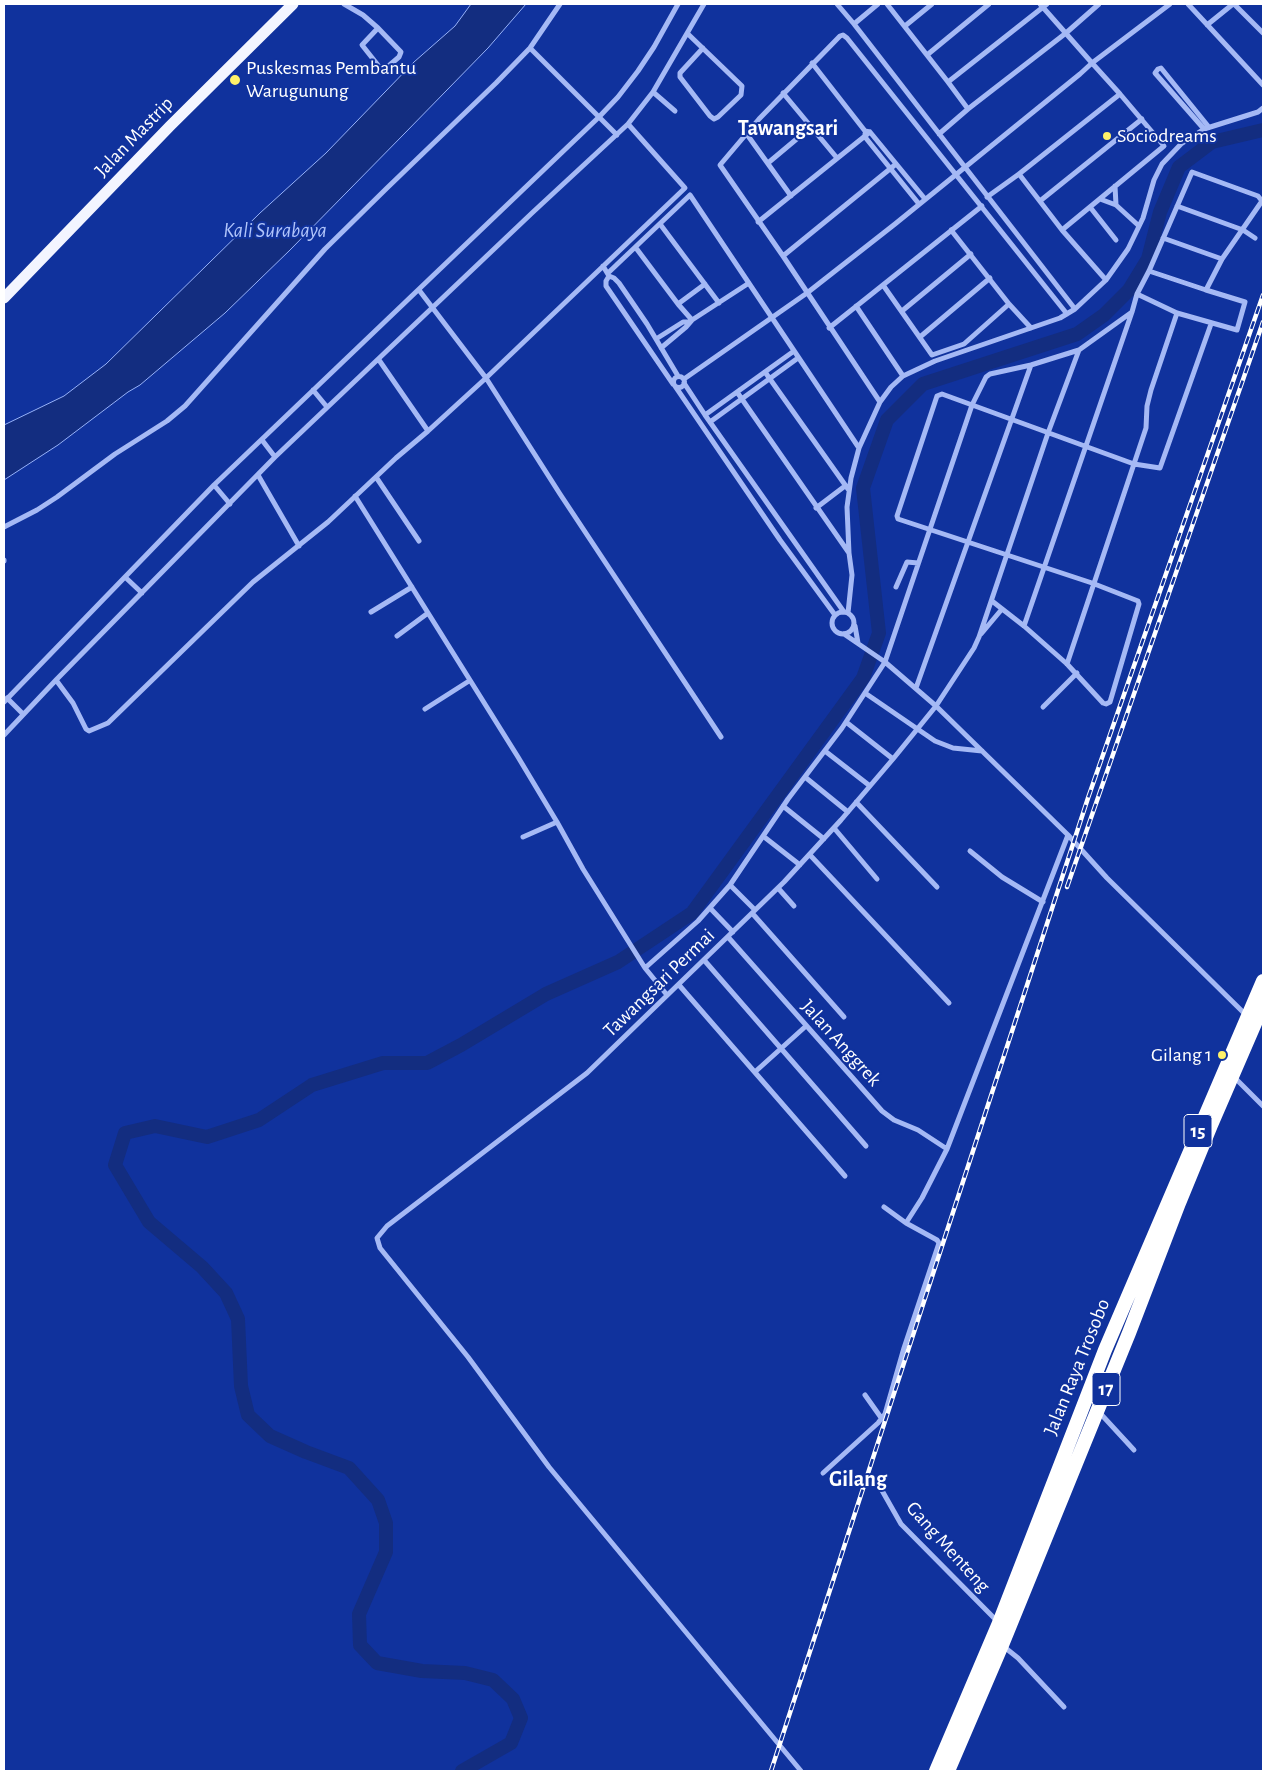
<!DOCTYPE html>
<html>
<head>
<meta charset="utf-8">
<style>
  body { margin:0 }
  #map { position:relative; width:1267px; height:1775px; overflow:hidden; background:#10329d; font-family:"Alegreya Sans",sans-serif }
  canvas { display:block }
  .frame { position:absolute; inset:0; border:5px solid #fff; pointer-events:none }
</style>
</head>
<body>
<div id="map">
<canvas width="1267" height="1775"></canvas>
<div class="frame"></div>
</div>
<script>
const c = document.querySelector('canvas').getContext('2d');
c.lineJoin = 'round';
function fill(path, color) { c.fillStyle = color; c.fill(path, 'evenodd'); }
const shape = rows => new Path2D(rows.map(r => 'M' + r).join(''));
function strokePath(path, color, width, dash) { c.strokeStyle = color; c.lineWidth = width; c.lineCap = dash ? 'butt' : 'round'; c.setLineDash(dash || []); c.stroke(path); }
function write(font, color, halo, rows, align = 'center') {
  c.font = font + ' "Alegreya Sans",sans-serif'; c.lineWidth = 4; c.setLineDash([]); c.textBaseline = 'middle'; c.strokeStyle = halo; c.fillStyle = color; for (const [text, x, y, turn = 0] of rows) {
    c.save(); c.translate(x, y); c.rotate((+turn || 0) * Math.PI / 180); c.textAlign = isNaN(turn) ? turn : align; if (halo) c.strokeText(text, 0, 0); c.fillText(text, 0, 0); c.restore();
  }
}
const water = shape([
  [471,4,526,4,488,48,405,133,290,250,225,313,140,385,128,392,58,445,4,480,4,425,64,396,106,364,260,213,326,153,414,62,455,26,471,4]
]);
fill(water, '#132d80');
strokePath(water, '#96b1f8', 1);
strokePath(shape([
  [462,1771,511,1743,521,1718,513,1699,493,1680,465,1673,422,1671,377,1663,360,1645,359,1614,386,1552,386,1523,378,1500,349,1468,306,1452,270,1436,248,1415,241,1386,238,1319,226,1293,202,1267,149,1222,115,1165,125,1133,155,1126,207,1137,259,1120,312,1085,383,1063,427,1063,461,1045,546,994,618,962,692,913,863,678,879,633,863,488,887,420,923,384,1077,334,1104,315,1129,290,1148,259,1160,212,1179,167,1212,142,1263,130]
]), '#132d80', 14);
strokePath(shape([
  [344,4,363,15,378,28,401,52,399,57,385,69,381,69,362,45,378,28],
  [837,4,854,24],
  [878,4,854,24,1075,309],
  [887,4,948,82],
  [1188,4,1263,85],
  [1234,4,1263,33],
  [1207,25,1233,4],
  [905,26,932,4],
  [688,34,742,86,741,95,718,117,714,119,710,116,680,77,680,73,703,48],
  [530,48,617,135],
  [927,55,989,4],
  [812,63,865,131,870,132,925,199],
  [653,92,675,111],
  [783,93,837,158],
  [1120,94,1092,63,1170,4],
  [968,109,948,82,1047,4],
  [1204,129,1155,73,1158,69,1161,68,1208,126],
  [746,133,791,196],
  [865,134,865,137,919,204],
  [939,134,968,109,1066,33,1099,4],
  [768,163,811,127],
  [1115,186,1116,205],
  [987,197,1019,174],
  [1100,199,1116,205,1139,226],
  [1040,201,1142,119],
  [1177,206,1243,230,1255,238],
  [1090,207,1116,240],
  [758,222,870,132],
  [660,224,719,303],
  [951,230,1009,304,1031,328],
  [1062,230,1164,146,1120,94,1019,174,1062,230,1106,280],
  [1163,238,1222,259],
  [636,248,678,304,692,320],
  [783,256,896,164],
  [603,266,609,276,614,278,619,283,647,324,678,376],
  [608,273,690,195,859,448],
  [609,276,606,281,606,286,673,384],
  [883,285,932,355,964,344,1009,304],
  [419,290,486,378,560,494,721,737],
  [1137,294,1177,313,1237,330,1245,302,1206,290],
  [678,304,705,284],
  [856,306,903,376],
  [902,311,971,254],
  [829,328,982,206],
  [920,337,990,278],
  [656,339,683,322,689,322],
  [661,348,686,327,692,320,749,283],
  [379,360,428,431],
  [765,372,848,489],
  '673.5 382a5.5 5.5 0 1 1 11 0a5.5 5.5 0 1 1-11 0Z',
  [684,379,807,293,895,224,1080,74,1092,63,1040,4],
  [684,383,705,415,844,612],
  [675,386,780,540,835,615],
  [313,390,327,407],
  [737,392,849,553,852,575,848,613],
  [880,402,783,256,720,165,759,119,840,36,843,35,847,38,1067,314],
  [705,415,794,351],
  [710,422,798,358],
  [262,440,275,457],
  [258,475,299,546],
  [376,477,419,541],
  [214,485,230,504],
  [355,496,518,757,557,822,583,869,645,968],
  [816,508,845,486],
  [4,527,37,510,57,497,115,454,167,421,185,406,325,249,387,188,496,83,530,48,560,4],
  [849,553,847,507,851,478,859,448,880,402,891,387,903,376,935,361,1060,318,1075,309,1106,280,1128,249,1143,218,1154,180,1162,164,1181,144,1204,129,1258,112,1263,108],
  [4,560,4,561],
  [125,577,142,593],
  [896,587,907,562,918,563],
  [992,601,1024,626,1067,664,1103,703,1106,704,1110,702,1139,604,1138,601,1092,583,898,519,897,516,937,396,942,394,1134,464,1160,468,1211,324],
  [371,612,412,587],
  '832 623a11 11 0 1 1 22 0a11 11 0 1 1-22 0Z',
  [855,626,858,643],
  [1024,626,1132,312],
  [844,634,885,662,936,706,1068,835,1107,878,1247,1016],
  [981,634,1002,609],
  [397,636,428,613],
  [1067,664,1146,428,1147,406,1151,390,1177,313],
  [56,680,73,703,86,729,89,731,108,723,253,582,328,522,396,458,428,431,486,378,685,188,628,124],
  [916,688,1031,365],
  [865,693,935,741,953,748,982,751],
  [7,698,23,714],
  [4,702,214,485,599,117,618,97,638,71,654,47,678,4],
  [1043,707,1077,673],
  [425,709,469,681],
  [846,722,893,759],
  [4,735,56,680,275,457,532,213,628,124,653,92,704,4],
  [825,751,870,786],
  [805,777,848,812],
  [856,802,937,887],
  [783,806,824,839],
  [834,828,877,879],
  [763,836,800,865],
  [523,837,557,822],
  [970,851,1002,877,1043,902],
  [810,855,949,1003],
  [730,885,755,910],
  [778,888,794,906],
  [710,908,733,932],
  [752,913,844,1017],
  [728,937,882,1111,894,1120,918,1130,947,1149],
  [704,960,866,1146],
  [679,985,845,1176],
  [667,995,645,968,698,921,730,885,788,799,842,728,885,662,972,405,986,377,990,374,1031,365,1079,350],
  [756,1071,806,1026],
  [1233,1076,1263,1106],
  [906,1223,922,1198,947,1149,1068,835],
  [865,1395,882,1419],
  [1099,1412,1134,1450],
  [823,1473,878,1423,885,1414,904,1348,939,1243,937,1240,906,1223,884,1207],
  [880,1487,901,1524,997,1621],
  [1003,1646,1018,1658,1064,1707],
  [801,1771,549,1467,468,1357,380,1248,377,1238,387,1226,587,1073,784,882,841,820,893,759,936,706,974,648,979,637,1048,433,1079,350,1132,312,1137,294,1149,271,1192,172,1258,196,1262,201,1222,259,1206,290,1149,271]
]), '#a5b9f5', 5);
strokePath(shape([
  [4,298,170,126,293,4]
]), '#f3f5ff', 11);
strokePath(shape([
  [936,1771,999,1623,1105,1350,1263,981],
  [948,1771,1002,1645,1129,1333,1179,1203,1211,1125,1263,1005]
]), '#fff', 14);
const rail = shape([
  [1067,887,1263,322],
  [771,1771,1088,798,1263,295]
]);
strokePath(rail, '#fff', 4.5);
strokePath(rail, '#10329d', 2.5, [8]);
for (const [x, y, r, color] of [
  [235,80,6,"#fff169"],
  [1107,136,5,"#fff169"],
  [1222,1055,5,"#fff169"]
]) { const dot = new Path2D(); dot.arc(x, y, r, 0, 2 * Math.PI); c.fillStyle = color; c.fill(dot); strokePath(dot, '#10329d', 2); }
for (const [x, y, w] of [
  [1198,1131,28],
  [1106,1389,28]
]) { const box = new Path2D(); box.roundRect(x - w / 2, y - 16.5, w, 33, 4); c.fillStyle = '#10329d'; c.fill(box); strokePath(box, '#fff', 1); }
write('bold 19px', '#fff', null, [
  ["15",1198,1131],
  ["17",1106,1389]
]);
write('20px', '#fff', '#10329d', [
  ["Puskesmas Pembantu",246,68],
  ["Warugunung",246,91],
  ["Sociodreams",1117,136],
  ["Gilang 1",1212,1055,"right"]
], 'left');
write('20px', '#fff', '#10329d', [
  ["Jalan Mastrip",134,137,-46],
  ["Tawangsari Permai",659,983,-44],
  ["Jalan Anggrek",841,1043,48],
  ["Jalan Raya Trosobo",1077,1367,-68],
  ["Gang Menteng",948,1547,48]
]);
write('italic 21px', '#b1c5fb', '#10329d', [
  ["Kali Surabaya",275,231]
]);
write('bold 22px', '#fff', '#10329d', [
  ["Tawangsari",788,128],
  ["Gilang",858,1479]
]);
</script>
</body>
</html>
